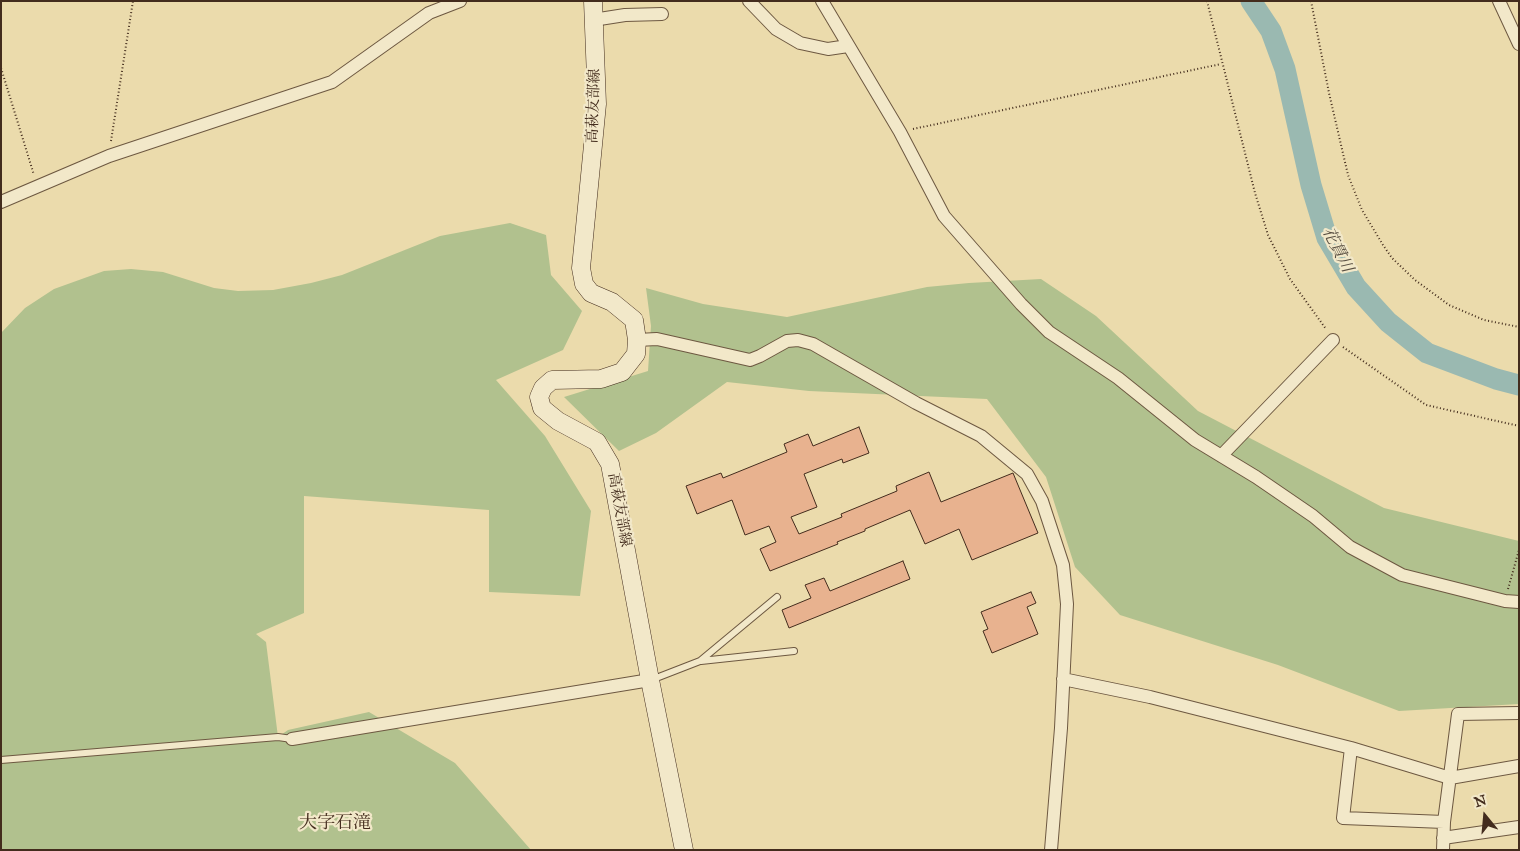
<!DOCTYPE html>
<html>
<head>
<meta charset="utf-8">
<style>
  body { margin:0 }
  #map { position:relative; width:1520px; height:851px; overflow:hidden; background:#ebdbac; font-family:"IM FELL Great Primer",serif }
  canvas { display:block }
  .frame { position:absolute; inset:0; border:2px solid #432c1d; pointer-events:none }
  .north { position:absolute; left:1460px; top:791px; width:50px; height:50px; -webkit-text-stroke:4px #f2e8c9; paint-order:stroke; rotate:343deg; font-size:14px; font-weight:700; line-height:20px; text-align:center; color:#432c1d }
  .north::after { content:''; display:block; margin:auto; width:18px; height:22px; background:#432c1d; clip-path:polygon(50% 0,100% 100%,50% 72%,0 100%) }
</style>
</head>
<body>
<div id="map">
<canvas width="1520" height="851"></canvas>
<div class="frame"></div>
<div class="north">N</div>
</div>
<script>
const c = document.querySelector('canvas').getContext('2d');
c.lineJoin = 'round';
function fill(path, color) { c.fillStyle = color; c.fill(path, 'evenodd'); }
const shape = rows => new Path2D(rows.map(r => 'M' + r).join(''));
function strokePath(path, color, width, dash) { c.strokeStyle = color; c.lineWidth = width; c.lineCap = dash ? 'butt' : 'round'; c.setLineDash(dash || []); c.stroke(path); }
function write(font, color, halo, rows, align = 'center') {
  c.font = font + ' "IM FELL Great Primer","Noto Serif JP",serif'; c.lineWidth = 4.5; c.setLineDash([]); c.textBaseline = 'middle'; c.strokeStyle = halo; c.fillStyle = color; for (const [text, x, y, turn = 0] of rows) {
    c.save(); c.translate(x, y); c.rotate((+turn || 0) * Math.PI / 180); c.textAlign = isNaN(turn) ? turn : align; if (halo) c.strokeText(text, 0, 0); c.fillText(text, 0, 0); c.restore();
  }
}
fill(shape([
  [510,223,546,235,551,275,582,311,563,350,496,380,545,436,591,511,580,596,489,592,489,510,304,496,304,613,256,634,266,642,278,737,288,730,369,712,455,763,531,850,1,850,1,333,25,308,54,289,104,271,131,269,163,272,214,288,238,291,273,290,311,283,342,275,440,236],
  [1041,279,1096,316,1198,411,1384,508,1519,541,1519,704,1399,711,1278,665,1120,615,1075,567,1046,477,987,399,809,391,727,382,656,433,619,451,564,397,648,371,651,326,646,288,703,304,787,317,927,287,969,283]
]), '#b1c18e');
strokePath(shape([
  [1251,1,1271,31,1285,69,1311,185,1327,238,1356,287,1388,322,1427,353,1496,379,1519,385]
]), '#9ab9b1', 21);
const building = shape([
  [859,427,869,453,843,463,842,459,804,474,817,507,791,517,799,534,842,517,841,514,897,491,896,486,929,472,941,502,1013,473,1038,533,972,560,959,529,925,544,910,510,865,529,865,531,837,542,838,544,770,571,760,549,776,542,769,526,745,535,732,500,697,514,686,486,721,473,723,478,787,452,784,444,808,434,813,446,859,427],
  [903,561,910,579,789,628,782,610,811,598,805,585,824,578,830,591,903,561],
  [1031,592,1036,603,1027,607,1038,634,992,653,983,631,988,629,981,612,1031,592]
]);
fill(building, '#e8b28f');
strokePath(building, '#432c1d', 1);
const service = shape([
  [701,661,794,651],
  [651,680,700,661,777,597],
  [1,760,278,737,292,739]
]);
const minor = shape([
  [749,1,776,29,800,43,828,49,848,46],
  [822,1,900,132,944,216,1021,304,1049,332,1118,378,1195,440,1256,477,1313,516,1350,547,1402,575,1505,601,1519,602],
  [1499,1,1519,44],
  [593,20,625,15,662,14],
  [1,202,109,156,332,82,429,13,460,1],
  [637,340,657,339,750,360,760,356,787,341,798,340,813,344,916,403,981,436,1027,474,1042,501,1063,565,1067,604,1061,728,1051,850],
  [1221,456,1333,340],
  [1063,679,1150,697,1351,748,1450,778,1519,766],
  [292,739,650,680],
  [1351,748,1343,818,1444,822],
  [1443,838,1519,827],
  [1443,850,1444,822,1458,714,1519,713]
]);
const secondary = shape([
  [593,1,597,104,581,268,584,284,591,293,612,302,634,320,637,340,636,354,622,372,601,379,552,380,543,388,539,397,542,408,558,421,597,442,610,464,650,680,684,850]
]);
strokePath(service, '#6d5841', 8);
strokePath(minor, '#6d5841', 14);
strokePath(secondary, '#432c1d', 19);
strokePath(shape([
  [1207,1,1255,193,1268,235,1290,279,1326,329],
  [1311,1,1329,93,1348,175,1362,210,1383,245,1392,258,1415,280,1449,305,1484,320,1519,327],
  [1,68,34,175],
  [913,129,1221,64],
  [111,141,133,1],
  [1343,347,1426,405,1519,426],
  [1508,589,1519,550]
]), '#432c1d', 2, [1, 2.5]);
strokePath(service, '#f2e8c9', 6);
strokePath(minor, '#f2e8c9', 12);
strokePath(secondary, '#f2e8c9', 18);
write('15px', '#432c1d', '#f2e8c9', [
  ["高萩友部線",594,106,-88],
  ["高萩友部線",619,510,80]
]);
write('italic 16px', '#594f42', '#f2e8c9', [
  ["花貫川",1337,250,63]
]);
write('18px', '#432c1d', '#f2e8c9', [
  ["大字石滝",335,824]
]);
</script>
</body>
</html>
